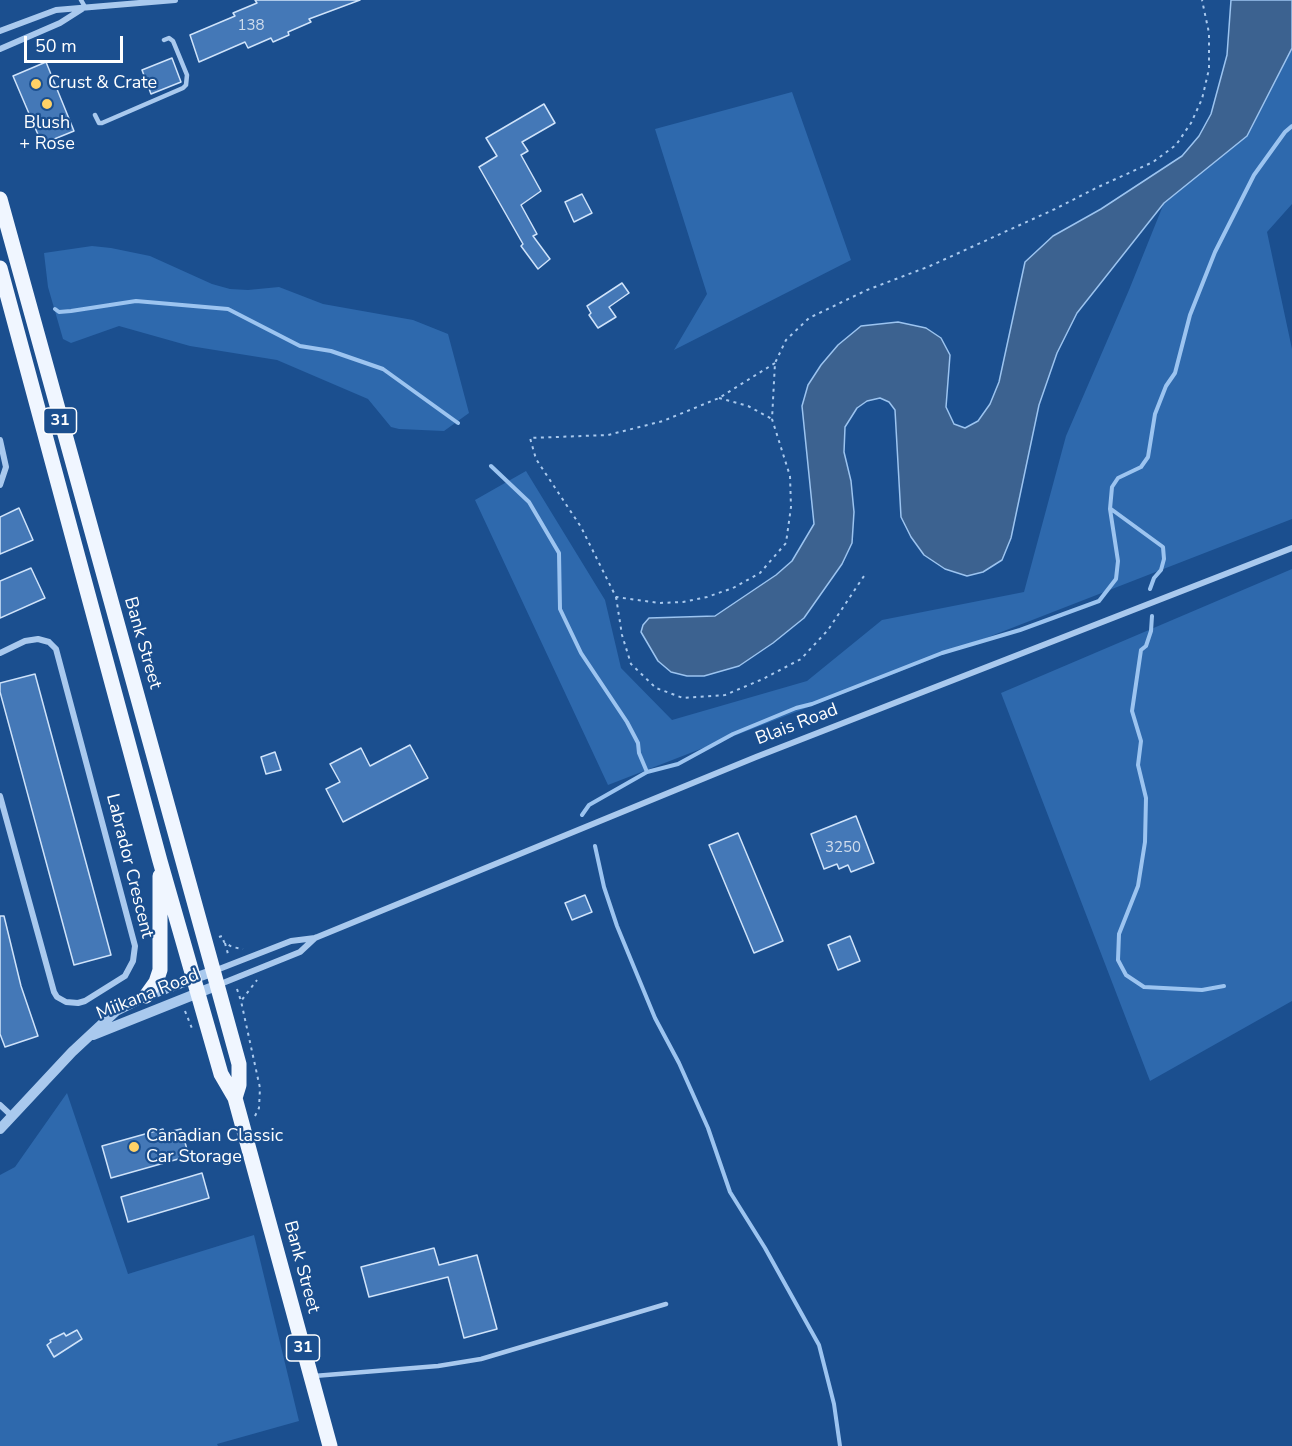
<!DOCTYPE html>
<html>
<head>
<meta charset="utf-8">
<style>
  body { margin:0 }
  #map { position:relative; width:1292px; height:1446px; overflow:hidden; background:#1b4f8f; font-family:"Nunito Sans",sans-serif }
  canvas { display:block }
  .scale { position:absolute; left:24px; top:36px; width:99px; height:27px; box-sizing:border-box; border:3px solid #fff; border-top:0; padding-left:8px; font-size:18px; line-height:21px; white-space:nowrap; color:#fff; -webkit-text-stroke:4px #1b4f8f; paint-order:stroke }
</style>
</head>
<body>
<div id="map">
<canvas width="1292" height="1446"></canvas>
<div class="scale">50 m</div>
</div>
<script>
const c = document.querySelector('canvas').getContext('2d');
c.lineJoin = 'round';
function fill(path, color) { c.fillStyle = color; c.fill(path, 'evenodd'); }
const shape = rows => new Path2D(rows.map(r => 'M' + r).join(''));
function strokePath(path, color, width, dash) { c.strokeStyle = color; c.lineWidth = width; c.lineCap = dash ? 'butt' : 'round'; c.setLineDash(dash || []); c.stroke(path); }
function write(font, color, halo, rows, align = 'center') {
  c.font = font + ' "Nunito Sans",sans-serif'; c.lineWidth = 4.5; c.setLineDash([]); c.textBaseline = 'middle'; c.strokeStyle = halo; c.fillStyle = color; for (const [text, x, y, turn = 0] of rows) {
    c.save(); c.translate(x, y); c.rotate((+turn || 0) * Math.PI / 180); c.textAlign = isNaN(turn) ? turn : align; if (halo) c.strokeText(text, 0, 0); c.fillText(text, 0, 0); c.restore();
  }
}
fill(shape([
  [1292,48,1292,204,1267,232,1292,349,1292,519,608,785,475,500,526,471,605,600,621,668,672,720,807,681,882,620,1024,592,1066,436,1129,290,1164,203,1247,136],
  [792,92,851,260,674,350,707,294,655,129],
  [92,246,111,248,150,256,212,284,230,289,248,290,279,287,323,304,413,320,448,334,469,413,444,431,399,429,391,427,368,399,277,360,190,346,119,326,71,343,63,339,48,287,44,253],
  [1292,569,1292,1001,1150,1081,1001,693],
  [67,1093,128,1274,254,1235,299,1421,217,1444,218,1446,0,1446,0,1175,15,1167]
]), '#2e69ad');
const water = shape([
  [1231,0,1292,0,1292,48,1247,136,1164,203,1077,313,1057,353,1039,405,1011,538,1002,560,983,572,967,576,945,569,924,555,911,537,901,517,895,410,889,402,880,398,867,401,857,408,845,427,844,452,851,481,854,512,852,543,842,564,804,618,773,643,739,666,704,676,687,676,671,672,658,661,641,632,643,625,649,618,715,616,776,575,792,561,814,524,802,406,808,385,821,365,838,345,861,326,898,322,926,328,941,338,950,355,946,407,954,424,965,428,978,421,990,404,999,382,1025,262,1053,236,1101,209,1182,156,1199,136,1211,114,1227,55,1231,0]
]);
fill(water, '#3c6290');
strokePath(water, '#9cc4f0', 1.5);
strokePath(shape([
  [55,309,59,312,71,311,136,301,228,309,300,346,331,351,383,369,458,423],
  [491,466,529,502,559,553,560,609,581,653,627,722,638,743,639,753,647,772],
  [1111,509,1163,547,1164,559,1161,570,1154,578,1150,589],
  [1152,616,1151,631,1146,646,1141,650,1132,711,1141,741,1138,765,1146,798,1145,842,1138,886,1119,934,1118,960,1126,975,1144,987,1202,990,1224,986],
  [582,815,589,805,647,772,678,764,733,734,796,708,812,704,942,653,1020,630,1099,601,1116,579,1118,561,1110,509,1112,487,1118,478,1141,467,1148,457,1155,414,1166,386,1175,373,1190,315,1215,252,1254,175,1285,132,1292,126],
  [595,846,604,887,617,926,655,1018,679,1063,708,1128,730,1192,765,1248,819,1345,834,1404,840,1446]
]), '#9cc4f0', 4);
const building = shape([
  [255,0,360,0,309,19,311,22,288,32,289,35,273,42,271,38,248,48,245,42,199,62,190,35,235,16,233,13,257,3,255,0],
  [172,58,181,82,151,94,142,70,172,58],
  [46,62,74,131,42,144,13,76,46,62],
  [544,104,555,123,522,142,528,151,521,155,541,191,521,205,537,234,533,236,550,259,538,269,521,246,523,244,479,167,497,156,486,138,544,104],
  [582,194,592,213,574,222,565,202,582,194],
  [622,283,629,293,609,307,616,317,598,328,589,315,591,313,587,306,622,283],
  [19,508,33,540,0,554,0,517,19,508],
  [31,568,45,598,0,618,0,581,31,568],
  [35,674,111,955,74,965,0,692,0,683,35,674],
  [410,745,428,778,343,822,326,789,340,782,330,764,361,748,370,766,410,745],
  [275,752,281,770,266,774,261,757,275,752],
  [856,816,874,863,851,872,848,865,839,869,837,864,824,869,811,834,856,816],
  [738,833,783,941,754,953,709,845,738,833],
  [585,895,592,912,572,920,565,903,585,895],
  [0,916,4,916,21,986,38,1036,5,1047,0,1034,0,916],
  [850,936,860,961,838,970,828,945,850,936],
  [163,1129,164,1133,181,1129,189,1156,111,1178,102,1146,163,1129],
  [202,1173,209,1198,128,1222,121,1197,202,1173],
  [434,1248,439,1265,477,1255,497,1329,464,1338,448,1277,369,1297,361,1267,434,1248],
  [77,1330,82,1339,54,1357,47,1345,51,1342,50,1340,64,1333,66,1336,77,1330]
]);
fill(building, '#4478b7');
strokePath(building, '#cfe3fa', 1.5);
strokePath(shape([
  [775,363,719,398,663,421,608,435,530,438,536,459,581,527,616,597,659,603,683,602,707,597,733,588,760,573,786,543,791,507,790,476,772,419,775,363,786,340,809,318,867,290,930,266,1055,209,1096,188,1153,162,1176,145,1191,123,1202,99,1209,69,1209,33,1202,0],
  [719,398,748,406,772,419],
  [616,597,622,635,631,664,656,688,683,698,725,695,763,679,801,659,828,630,866,573],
  [219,937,222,936,224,942,232,947,243,949],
  [225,943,228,954],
  [237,989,241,1001],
  [185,1011,193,1031],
  [255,1116,259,1108,260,1088,241,1001,257,980]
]), '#a9c9ee', 2, [3, 4.5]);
strokePath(shape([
  [81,0,85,7],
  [95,115,99,123,102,123,183,88,186,85,187,75,173,41,169,38,164,40],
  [314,1376,438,1366,481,1359,666,1304]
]), '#a9c9ee', 4.5);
strokePath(shape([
  [0,31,56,10,175,0],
  [0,49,60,23,82,9],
  [0,440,6,467,0,485],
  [0,653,25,641,38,639,49,642,56,649,135,946,133,961,125,976,85,1001,78,1003,66,1002,57,997,54,992,0,796],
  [214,971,291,941,315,938,756,757,1292,548],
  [218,985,300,952,315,938],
  [0,1105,13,1117]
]), '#a9c9ee', 6);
strokePath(shape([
  [93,1035,218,985],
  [0,1129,72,1052,116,1011,146,996,214,971]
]), '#a9c9ee', 10);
strokePath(shape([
  [0,199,239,1064,239,1085,235,1098],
  [0,268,160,861,221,1074,235,1098,330,1446],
  [146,996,156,982,160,970,160,876]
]), '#f0f6ff', 15);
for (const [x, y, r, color] of [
  [36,84,6,"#ffd166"],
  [47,104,6,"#ffd166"],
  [134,1147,6,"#ffd166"]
]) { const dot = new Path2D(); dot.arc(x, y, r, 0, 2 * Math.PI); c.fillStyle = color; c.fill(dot); strokePath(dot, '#1b4f8f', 2); }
write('15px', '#d0dded', null, [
  ["138",251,26],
  ["3250",843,848]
]);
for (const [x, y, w] of [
  [60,421,33],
  [303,1348,33]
]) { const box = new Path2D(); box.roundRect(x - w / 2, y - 13, w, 26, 4.5); c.fillStyle = '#1b4f8f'; c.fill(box); strokePath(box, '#fff', 1.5); }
write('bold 16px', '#fff', null, [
  ["31",60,421],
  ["31",303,1348]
]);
write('18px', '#fff', '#1b4f8f', [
  ["Crust & Crate",48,84],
  ["Blush",47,124,"center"],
  ["+ Rose",47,145,"center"],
  ["Canadian Classic",146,1137],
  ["Car Storage",146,1158]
], 'left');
write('18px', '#fff', '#1b4f8f', [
  ["Bank Street",142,643,74],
  ["Blais Road",797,725,-21],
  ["Labrador Crescent",129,866,76],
  ["Miikana Road",148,995,-22],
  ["Bank Street",301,1267,75]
]);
</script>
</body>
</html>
